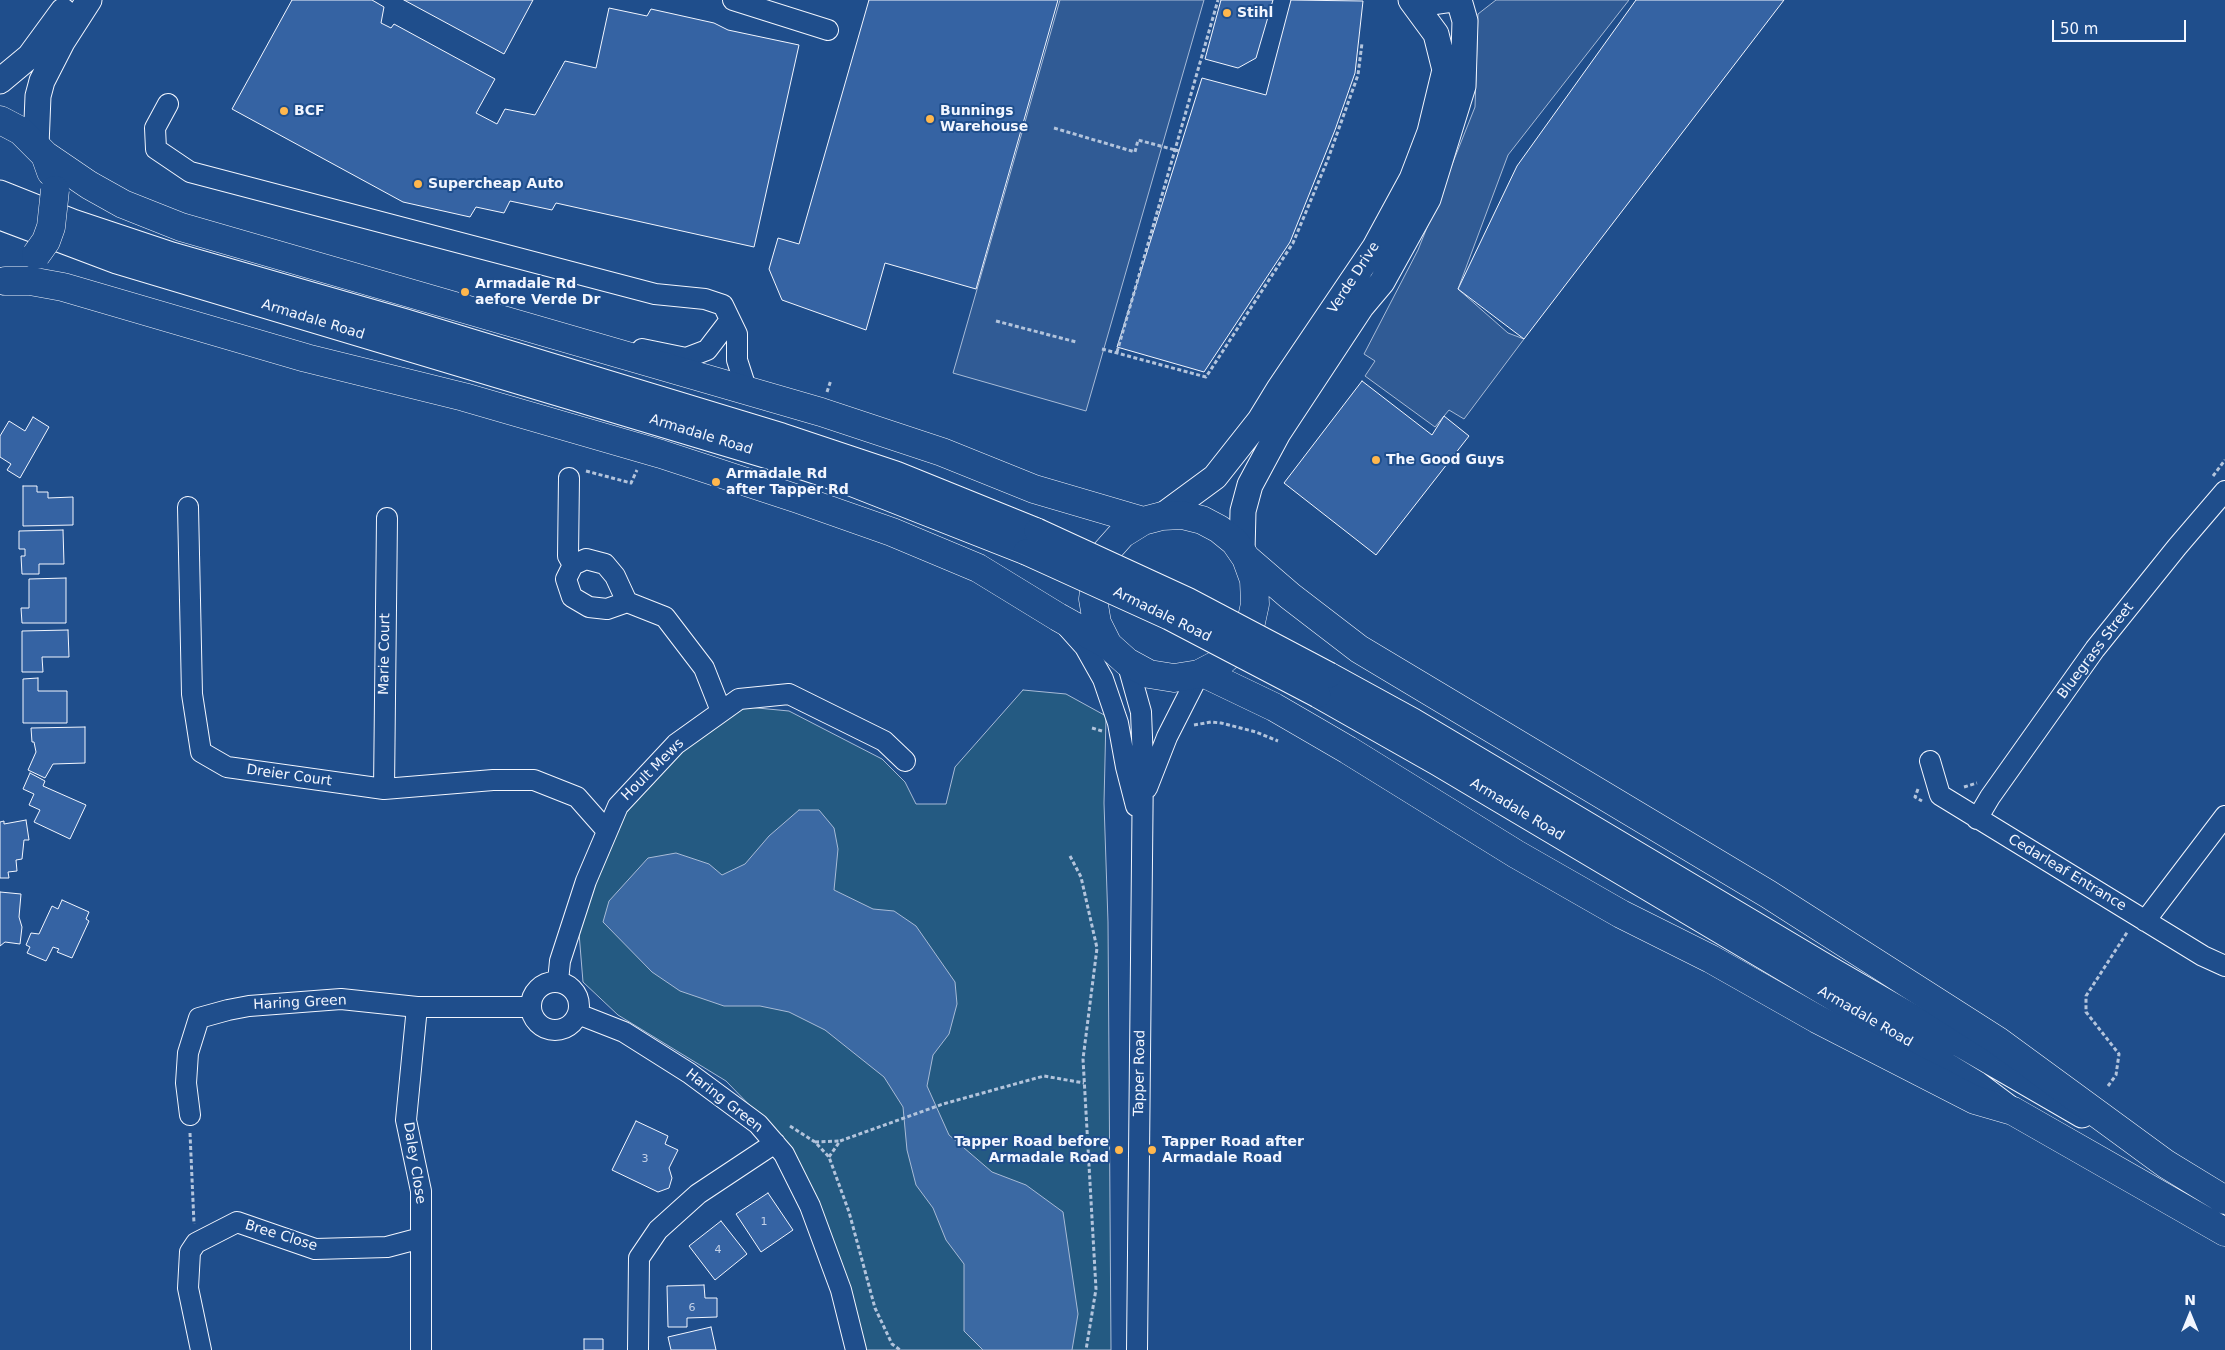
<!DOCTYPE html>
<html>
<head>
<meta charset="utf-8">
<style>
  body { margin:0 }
  #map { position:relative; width:2225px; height:1350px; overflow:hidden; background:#1f4e8c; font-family:"DejaVu Sans",sans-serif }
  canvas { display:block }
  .north { position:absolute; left:2165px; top:1290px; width:50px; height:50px; -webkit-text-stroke:4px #1f4e8c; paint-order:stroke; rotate:0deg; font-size:14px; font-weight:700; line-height:20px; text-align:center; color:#f2f6ff }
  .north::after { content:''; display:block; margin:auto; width:18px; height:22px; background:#f2f6ff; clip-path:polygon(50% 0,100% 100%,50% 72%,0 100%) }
  .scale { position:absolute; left:2052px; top:20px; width:134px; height:22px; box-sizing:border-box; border:2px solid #f2f6ff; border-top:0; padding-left:6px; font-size:15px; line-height:18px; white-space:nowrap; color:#f2f6ff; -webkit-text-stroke:4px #1f4e8c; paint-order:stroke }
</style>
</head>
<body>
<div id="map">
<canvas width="2225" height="1350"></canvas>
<div class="north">N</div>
<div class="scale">50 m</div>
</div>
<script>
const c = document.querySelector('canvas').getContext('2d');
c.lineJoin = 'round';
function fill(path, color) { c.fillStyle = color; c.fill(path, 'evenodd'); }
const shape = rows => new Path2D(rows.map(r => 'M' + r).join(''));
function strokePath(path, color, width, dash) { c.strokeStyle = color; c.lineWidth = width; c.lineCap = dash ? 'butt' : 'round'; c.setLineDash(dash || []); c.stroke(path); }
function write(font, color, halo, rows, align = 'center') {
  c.font = font + ' "DejaVu Sans",sans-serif'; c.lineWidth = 4; c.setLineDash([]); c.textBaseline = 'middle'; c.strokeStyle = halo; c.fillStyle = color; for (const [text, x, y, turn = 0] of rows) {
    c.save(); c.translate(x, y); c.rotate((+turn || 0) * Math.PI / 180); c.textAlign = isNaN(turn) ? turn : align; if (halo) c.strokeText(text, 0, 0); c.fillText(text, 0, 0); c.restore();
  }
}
const green = shape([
  [1023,690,1066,694,1106,716,1104,803,1108,922,1111,1350,863,1350,791,1148,726,1081,618,1015,583,982,579,933,609,836,652,778,711,724,747,707,789,711,882,759,905,782,916,804,946,804,955,767,1023,690]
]);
fill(green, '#245a82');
strokePath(green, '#a8bbd7', 1);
const parking = shape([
  [1060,0,1204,0,1086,411,953,373,1060,0],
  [1496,0,1629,0,1508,155,1458,289,1508,333,1524,339,1464,419,1449,410,1435,427,1365,376,1375,361,1364,354,1418,250,1475,107,1478,14,1496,0]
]);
fill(parking, '#305b95');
strokePath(parking, '#a8bbd7', 1);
const water = shape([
  [799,810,819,810,834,828,838,849,834,890,873,909,894,911,916,926,955,982,957,1004,949,1034,933,1055,927,1086,949,1135,992,1172,1026,1185,1063,1212,1078,1314,1072,1350,983,1350,964,1331,964,1264,946,1240,933,1208,916,1185,907,1150,903,1107,884,1077,825,1030,789,1012,760,1006,724,1006,680,991,652,972,603,922,609,901,648,858,676,853,709,864,722,875,745,864,769,836,799,810]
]);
fill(water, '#3b69a3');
strokePath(water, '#a8bbd7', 1);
const building = shape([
  [292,0,372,0,384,7,381,23,391,28,394,24,495,79,476,113,497,124,505,109,535,115,565,61,596,68,609,8,647,16,651,9,714,23,728,30,799,45,754,247,556,203,552,210,510,201,504,213,476,207,470,217,403,202,232,109,292,0],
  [404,0,533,0,504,54,404,0],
  [869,0,1058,0,976,289,885,263,866,330,782,300,769,269,778,238,799,244,869,0],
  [1221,0,1273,0,1256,58,1238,68,1205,59,1221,0],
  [1291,0,1363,1,1355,73,1335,130,1290,242,1204,372,1117,347,1202,78,1266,95,1291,0],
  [1636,0,1784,0,1524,339,1458,289,1517,166,1636,0],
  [1362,381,1432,435,1444,416,1469,436,1376,555,1284,483,1362,381],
  [33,417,49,427,20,478,7,470,11,464,0,457,0,436,9,421,25,431,33,417],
  [23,486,37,486,37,492,48,492,48,498,73,497,73,525,23,526,23,486],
  [63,530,64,564,39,564,39,574,22,574,21,556,25,556,25,549,19,549,19,531,63,530],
  [66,578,66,623,22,623,21,608,29,608,29,579,66,578],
  [68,630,69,657,42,657,43,672,22,672,22,631,68,630],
  [38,678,38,691,67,691,67,723,23,723,23,679,38,678],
  [85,727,85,763,53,764,45,778,28,770,36,752,34,742,32,742,31,728,85,727],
  [30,773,45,781,43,786,86,805,70,839,34,822,40,810,29,805,34,794,23,789,30,773],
  [26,820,29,840,24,840,22,859,16,860,17,871,8,872,9,878,0,878,0,822,4,821,4,824,26,820],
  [0,892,21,894,19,917,22,927,20,944,5,942,0,946,0,892],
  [62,900,89,912,86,919,89,921,72,958,57,952,59,949,53,947,46,961,27,953,30,947,26,945,31,933,39,934,52,906,58,909,62,900],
  [636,1121,668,1136,665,1144,678,1150,669,1168,672,1178,669,1188,658,1192,612,1170,636,1121],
  [768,1193,793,1230,761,1252,736,1214,768,1193],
  [721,1221,747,1254,715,1280,689,1246,721,1221],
  [704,1285,705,1298,717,1298,717,1317,687,1318,687,1327,668,1327,667,1286,704,1285],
  [711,1327,716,1350,671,1350,668,1337,711,1327],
  [584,1339,603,1339,603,1350,584,1350,584,1339]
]);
fill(building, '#3563a3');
strokePath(building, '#f2f6ff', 1);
const minor = shape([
  [733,0,828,30],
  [168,104,155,128,156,149,190,172,655,294,705,299,723,305,737,334,737,360,747,391],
  [642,349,686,358,707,350,730,320],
  [569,478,568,556,573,565],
  [188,507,192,694,201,752,227,767,384,789,493,780,534,780,577,797,607,831],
  [627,602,615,576,605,564,586,559,573,565,566,579,572,597,589,607,607,609,627,602,665,617,704,668,721,711],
  [1068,628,1085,647,1103,679,1118,723,1126,767,1136,806],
  [1127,662,1141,712,1143,762,1137,1350],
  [1930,761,1940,795,2203,956,2225,966],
  [1147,788,1167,737,1199,674],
  [384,789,387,518],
  [1977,819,1990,797,2095,649,2177,547,2225,491],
  [2145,921,2225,816],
  [558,981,560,961,586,881,618,806,676,744,739,699,789,694,884,741,905,761],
  '531 1006a24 24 0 1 1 48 0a24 24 0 1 1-48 0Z',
  [417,1007,406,1120,421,1191,421,1350],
  [578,1014,624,1032,689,1073,758,1124,784,1154,810,1206,841,1290,856,1350],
  [190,1115,186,1083,188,1053,199,1018,228,1010,249,1006,341,999,417,1007,531,1007],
  [201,1350,188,1288,190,1252,196,1243,237,1222,315,1249,387,1247,421,1238],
  [638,1350,639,1258,658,1230,698,1194,775,1143]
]);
const major = shape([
  [1416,0,1426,3,1447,0],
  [0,81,30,56,63,11],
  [36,146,38,96,42,81,62,42,89,0],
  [0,193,73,222,172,255,406,322,782,436,896,474,1037,531],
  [0,217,117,261,775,458,848,482,1026,552],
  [1162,516,1215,477,1260,420,1279,389,1375,247,1412,179,1430,132,1445,70,1436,34,1411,0],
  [1242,552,1243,511,1250,485,1278,433,1361,307,1382,282,1428,199,1463,86,1465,21,1459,0],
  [1329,675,1413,721,1828,968,2082,1115],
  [1318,695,1438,763,1916,1047,1977,1084,2009,1108]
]);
const highway = shape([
  [0,120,21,131,45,155,51,172],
  [45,155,89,185,123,204,181,227,821,412,942,452,1034,489,1143,521],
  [5,281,30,281,63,287,306,358,464,397,661,454,798,499,892,532,978,568,1058,617,1108,645],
  [1246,558,1254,580,1255,604,1250,627,1238,647,1220,663,1199,674,1174,678,1149,674,1127,662,1108,645,1097,623,1093,599,1096,575,1106,552,1122,534,1143,521,1162,516,1182,515,1202,520,1219,529,1235,542,1246,558,1290,596,1359,649,1768,894,1998,1041,2166,1164,2225,1200],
  [1203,673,1274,707,1348,750,1516,854,1621,914,1711,959,1817,1019,1975,1100,2013,1111,2225,1232]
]);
strokePath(minor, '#f2f6ff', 22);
strokePath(major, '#f2f6ff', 27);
strokePath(highway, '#f2f6ff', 29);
strokePath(shape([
  [1054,128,1135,152,1138,140,1179,151],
  [996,321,1076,342],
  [1102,349,1206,377,1293,243,1328,159,1358,75,1362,43],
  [1117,352,1218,0],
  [827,392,831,380],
  [586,471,631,483,637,470],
  [2213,476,2225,460],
  [1194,725,1211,722,1221,723,1256,732,1278,741],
  [1092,728,1102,731],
  [1964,787,1977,783],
  [1918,789,1915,797,1922,801],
  [1070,856,1081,877,1097,948,1083,1059,1096,1289,1086,1350],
  [2108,1086,2116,1075,2119,1054,2086,1012,2086,996,2128,931],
  [790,1126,815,1142,829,1157,849,1212,875,1308,892,1344,900,1350],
  [190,1133,194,1224],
  [815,1142,839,1141],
  [829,1157,840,1141,943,1104,1044,1076,1084,1083]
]), '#b3c4dc', 3, [4, 2.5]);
strokePath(minor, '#1f4e8c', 20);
strokePath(major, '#1f4e8c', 25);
strokePath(highway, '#1f4e8c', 28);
const majorBridge = shape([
  [1037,531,1187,600,1329,675],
  [1026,552,1169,617,1318,695]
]);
const highwayBridge = shape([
  [36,255,46,241,51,227,55,190]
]);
strokePath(majorBridge, '#f2f6ff', 27, []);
strokePath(highwayBridge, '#f2f6ff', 29, []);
strokePath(majorBridge, '#1f4e8c', 25);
strokePath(highwayBridge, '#1f4e8c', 28);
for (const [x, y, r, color] of [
  [1227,13,5,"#ffb74d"],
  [284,111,5,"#ffb74d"],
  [930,119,5,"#ffb74d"],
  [418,184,5,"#ffb74d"],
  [465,292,5,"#ffb74d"],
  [1376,460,5,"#ffb74d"],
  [716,482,5,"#ffb74d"],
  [1119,1150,5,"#ffb74d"],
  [1152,1150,5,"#ffb74d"]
]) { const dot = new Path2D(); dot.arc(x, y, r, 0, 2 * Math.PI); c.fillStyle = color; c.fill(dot); strokePath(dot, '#1f4e8c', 2); }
write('11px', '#c3d1e8', null, [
  ["3",645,1159],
  ["1",764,1222],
  ["4",718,1250],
  ["6",692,1308]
]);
write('bold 14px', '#f2f6ff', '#1f4e8c', [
  ["Stihl",1237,13],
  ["BCF",294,111],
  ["Bunnings",940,111],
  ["Warehouse",940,127],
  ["Supercheap Auto",428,184],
  ["Armadale Rd",475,284],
  ["aefore Verde Dr",475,300],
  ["The Good Guys",1386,460],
  ["Armadale Rd",726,474],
  ["after Tapper Rd",726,490],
  ["Tapper Road before",1109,1142,"right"],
  ["Armadale Road",1109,1158,"right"],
  ["Tapper Road after",1162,1142],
  ["Armadale Road",1162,1158]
], 'left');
write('14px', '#f2f6ff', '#1f4e8c', [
  ["Verde Drive",1354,278,-57],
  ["Armadale Road",313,320,17],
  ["Armadale Road",701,435,17],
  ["Armadale Road",1162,615,26],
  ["Bluegrass Street",2096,651,-53],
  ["Marie Court",385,654,-89],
  ["Hoult Mews",653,770,-45],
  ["Dreier Court",289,776,8],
  ["Armadale Road",1517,810,31],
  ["Cedarleaf Entrance",2067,873,31],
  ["Haring Green",300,1003,-3],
  ["Armadale Road",1865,1017,30],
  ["Tapper Road",1140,1073,-89],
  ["Haring Green",724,1101,38],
  ["Daley Close",414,1163,81],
  ["Bree Close",281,1236,17]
]);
</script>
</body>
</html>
